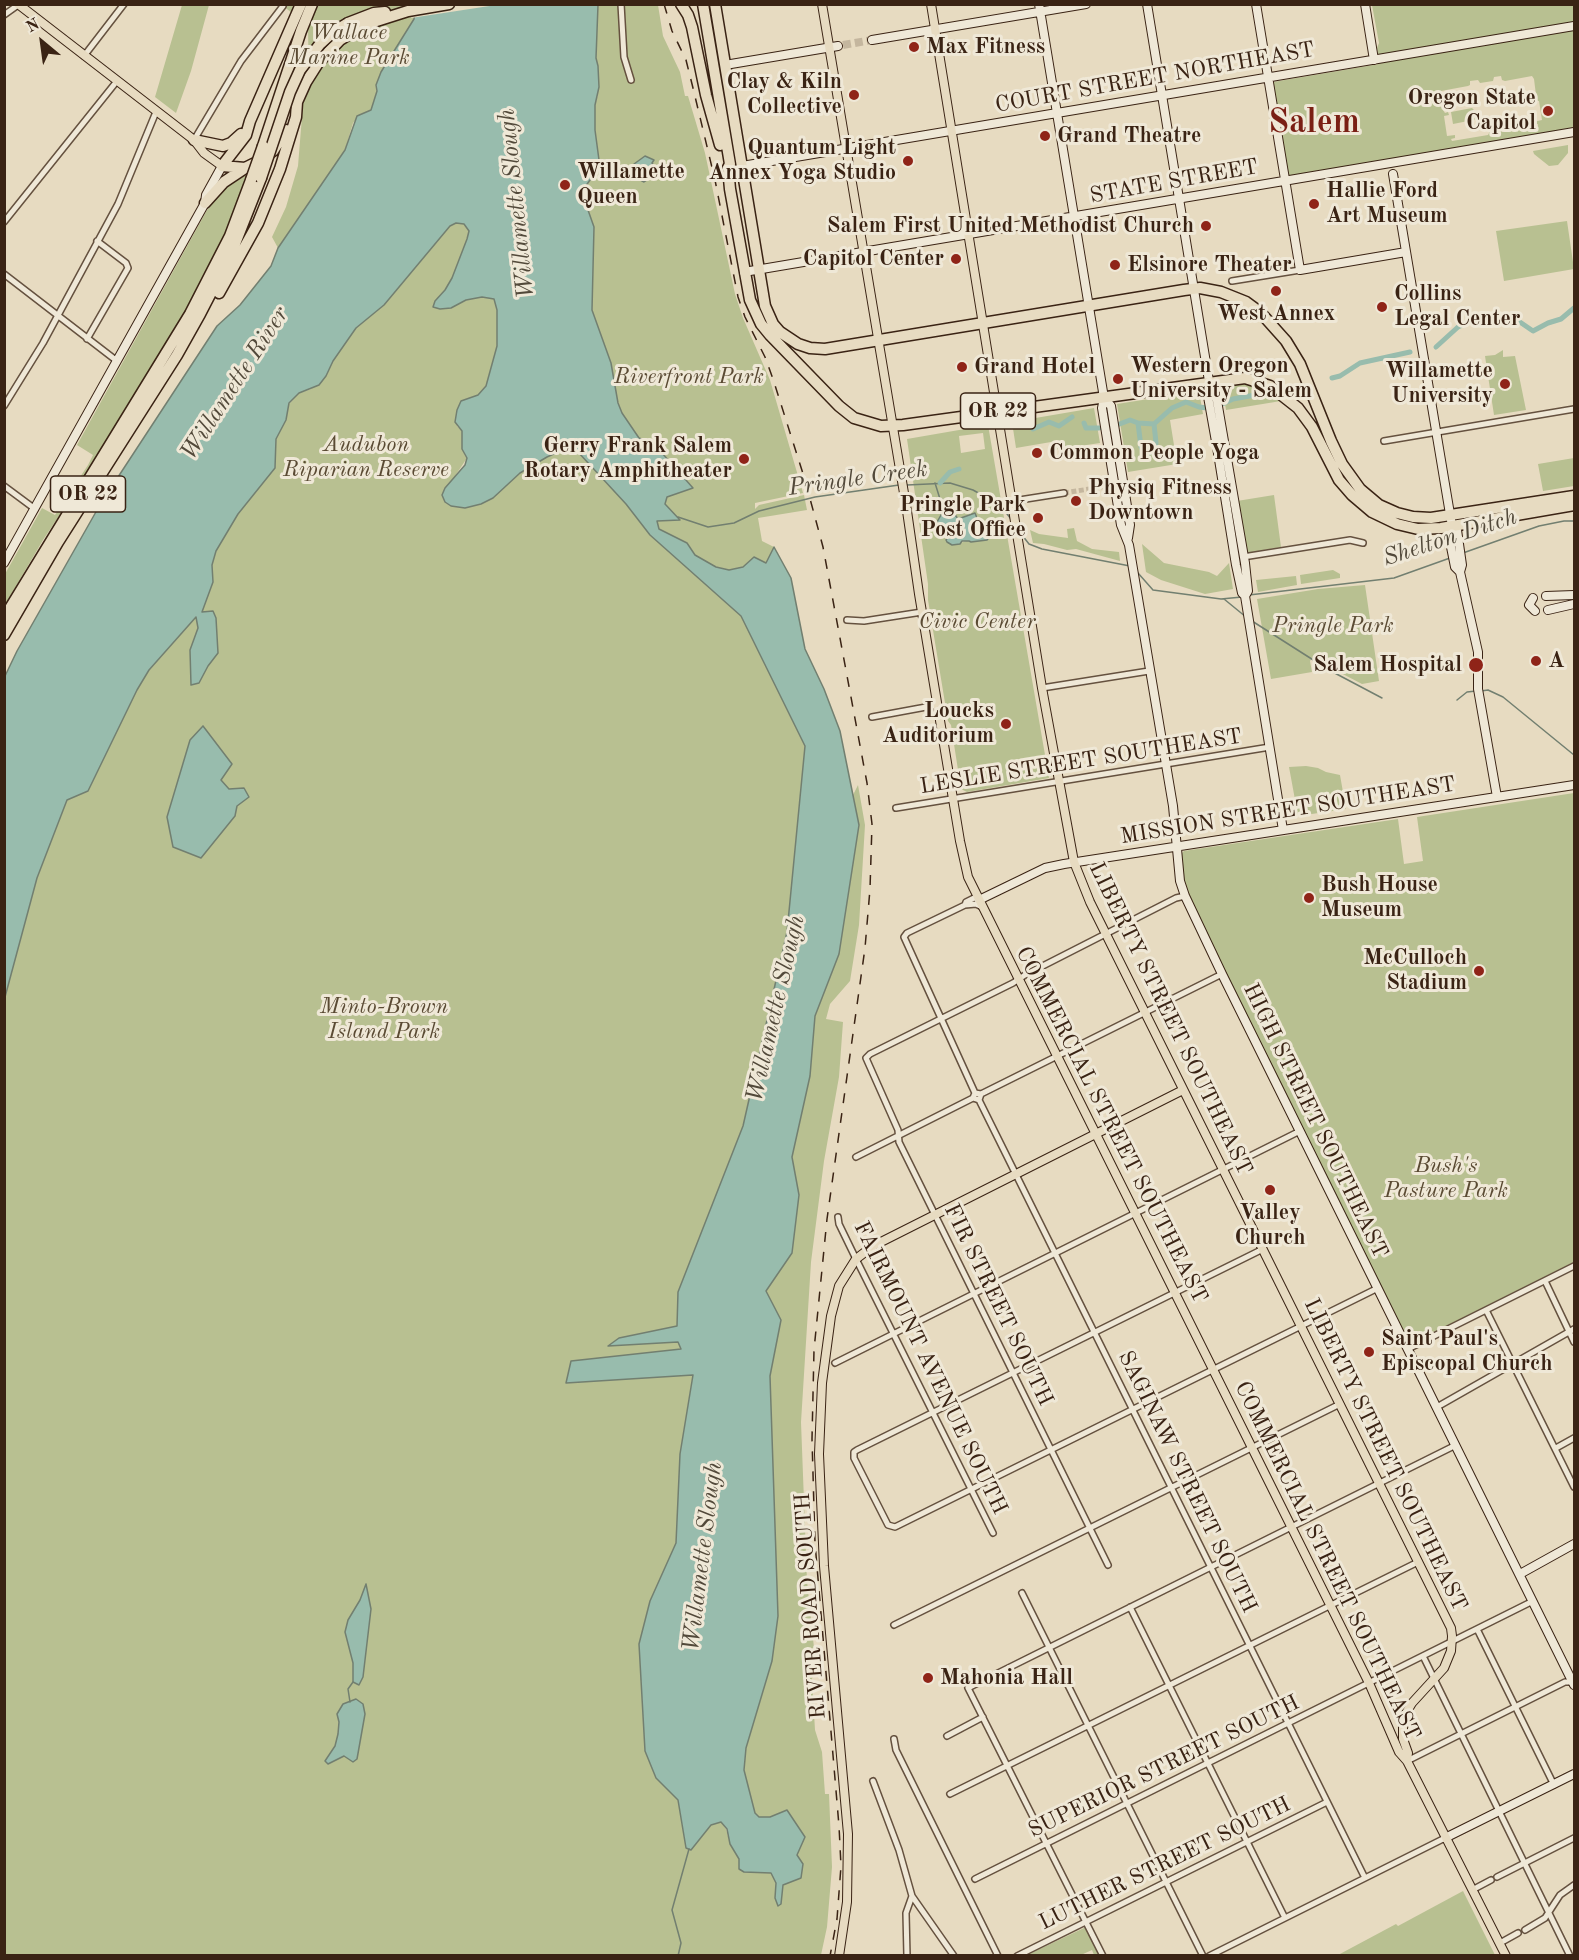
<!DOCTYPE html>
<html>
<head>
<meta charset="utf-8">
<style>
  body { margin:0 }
  #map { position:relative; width:1579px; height:1960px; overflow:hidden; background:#e7dbc1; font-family:"Old Standard TT",serif }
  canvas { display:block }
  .frame { position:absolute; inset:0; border:6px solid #3a2314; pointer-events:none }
  .north { position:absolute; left:12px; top:12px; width:60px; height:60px; -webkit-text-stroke:4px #efe8d7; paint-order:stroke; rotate:331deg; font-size:16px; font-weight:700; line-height:24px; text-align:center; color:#3a2314 }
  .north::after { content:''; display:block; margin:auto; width:21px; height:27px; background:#3a2314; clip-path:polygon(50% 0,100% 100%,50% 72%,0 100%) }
</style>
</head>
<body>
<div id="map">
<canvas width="1579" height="1960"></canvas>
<div class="frame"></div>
<div class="north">N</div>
</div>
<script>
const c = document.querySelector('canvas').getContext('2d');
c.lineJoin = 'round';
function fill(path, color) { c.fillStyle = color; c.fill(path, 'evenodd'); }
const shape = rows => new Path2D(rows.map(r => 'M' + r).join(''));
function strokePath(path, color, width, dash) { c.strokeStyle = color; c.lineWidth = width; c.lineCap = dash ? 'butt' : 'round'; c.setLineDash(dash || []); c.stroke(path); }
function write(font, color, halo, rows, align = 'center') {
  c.font = font + ' "Old Standard TT",serif'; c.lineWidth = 6; c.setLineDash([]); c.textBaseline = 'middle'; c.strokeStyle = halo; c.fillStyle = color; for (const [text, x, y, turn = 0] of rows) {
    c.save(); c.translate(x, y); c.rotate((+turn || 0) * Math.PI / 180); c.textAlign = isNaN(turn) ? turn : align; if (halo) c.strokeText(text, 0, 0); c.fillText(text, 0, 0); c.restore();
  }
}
fill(shape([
  [182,5,209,5,191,71,176,113,155,97],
  [282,5,416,5,414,19,381,72,376,85,377,91,371,110,367,113,361,114,353,123,345,150,278,248,272,237,286,207,298,166,303,104,309,89,308,26],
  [598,5,658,5,663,36,680,72,685,96,688,96,705,153,735,294,743,318,770,380,803,493,755,503,755,509,759,505,804,495,807,510,758,518,762,541,774,547,766,563,754,557,743,567,730,570,716,567,695,555,687,543,659,529,657,521,679,520,665,504,667,497,693,488,654,444,639,439,622,413,618,403,611,363,592,310,594,227,588,210,581,200,582,192,596,172,599,160,595,130,595,105,598,94,598,66,596,58],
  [1372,5,1574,5,1574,128,1288,176,1273,82,1379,64,1377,48,1379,43],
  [1501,76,1502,80,1505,81,1532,76,1534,79,1536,95,1535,98,1532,98,1532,101,1539,101,1542,120,1533,122,1534,125,1538,124,1538,126,1502,132,1502,130,1498,131,1498,128,1494,129,1491,129,1488,135,1452,141,1451,139,1455,138,1455,135,1447,136,1444,116,1449,115,1448,112,1445,113,1443,110,1441,91,1468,86,1470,85,1470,81,1478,80,1480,83,1493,81,1494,77],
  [1472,108,1477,113,1478,119,1453,124,1451,112],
  [1568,145,1568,153,1558,165,1549,166,1534,154,1533,151],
  [251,170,227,231,182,318,106,445,43,540,5,605,5,574,42,508,55,515,88,465,93,455,77,445,212,201,218,191],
  [1567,221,1574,269,1504,281,1496,231],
  [456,223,464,224,469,231,467,239,452,278,445,290,435,301,451,308,465,300,482,297,494,299,497,310,497,346,486,386,478,395,461,401,457,426,462,431,462,449,467,458,455,476,493,498,520,473,547,457,558,452,570,450,578,452,626,504,650,535,741,616,805,746,787,932,743,1126,678,1292,693,1374,680,1454,676,1543,650,1601,639,1644,645,1751,656,1778,678,1800,686,1848,691,1850,711,1825,721,1822,726,1829,730,1844,739,1859,744,1872,771,1873,776,1883,775,1898,781,1904,783,1885,797,1855,770,1817,759,1817,755,1813,744,1770,746,1748,772,1661,770,1376,781,1320,766,1291,792,1253,799,1195,792,1157,810,1076,815,1016,839,954,859,825,853,795,858,785,865,825,859,925,850,981,830,1004,826,1019,843,1022,839,1077,824,1161,811,1262,801,1422,807,1581,816,1667,812,1679,815,1730,822,1752,825,1794,829,1794,832,1867,827,1927,821,1955,5,1956,4,997,16,953,37,878,67,800,88,791,137,690,149,670,197,616,213,582,212,565,216,551,238,514,275,468,276,439,286,420,289,404,299,393,311,389,326,376,333,361,356,328,384,305,450,226],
  [1503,350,1503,357,1515,356,1526,410,1494,415,1485,356,1495,355],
  [1243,383,1266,391,1281,401,1226,410,1222,386],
  [1199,391,1203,414,1170,420,1177,464,1128,472,1117,404],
  [1094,408,1100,443,1053,450,1051,442,1016,448,1012,422],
  [988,425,1049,778,967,792,961,789,951,725,948,721,928,600,928,584,907,439],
  [983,433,985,449,961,453,959,436],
  [949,506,958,519,970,514,979,517,993,533,960,543,947,538,952,531,940,529,937,522,945,508],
  [1574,458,1574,486,1543,491,1538,464],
  [1274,495,1281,547,1247,553,1245,552,1237,501],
  [1074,528,1077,541,1092,549,1119,552,1120,561,1076,549,1067,550,1044,544,1033,543,1030,530,1039,534,1068,538,1067,529],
  [1142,544,1164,563,1209,572,1217,576,1229,563,1233,589,1205,594,1161,580,1146,572],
  [1333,570,1340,574,1340,578,1301,584,1300,575],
  [1296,576,1297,585,1258,592,1256,580],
  [1365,585,1379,681,1362,684,1312,658,1310,661,1312,672,1271,679,1257,599,1318,589],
  [1306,766,1318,768,1326,772,1340,775,1346,809,1298,816,1289,767],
  [1574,793,1574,1263,1415,1343,1409,1343,1220,964,1184,884,1181,854,1184,851,1398,819,1404,864,1423,861,1417,817],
  [1463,1891,1495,1955,1338,1955,1396,1924,1398,1926],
  [1086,1927,1100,1955,1094,1955,1092,1950,1081,1955,1025,1956]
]), '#b8c091');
const water = shape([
  [416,5,598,5,596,58,598,66,599,87,595,105,595,130,599,160,596,172,582,191,581,200,588,210,594,227,592,310,611,363,618,403,622,413,639,438,654,444,693,488,667,497,665,504,680,520,657,521,659,529,687,543,695,555,716,567,729,570,743,567,754,557,766,563,774,547,791,578,805,649,824,689,840,731,859,825,839,954,815,1016,810,1076,792,1157,799,1195,792,1253,766,1291,781,1320,770,1376,778,1616,772,1661,746,1748,744,1770,755,1813,759,1817,770,1817,787,1810,805,1837,797,1855,803,1864,801,1878,783,1885,781,1904,778,1906,775,1898,776,1883,771,1873,744,1872,739,1869,739,1859,730,1844,727,1829,721,1822,711,1825,691,1850,686,1848,678,1800,656,1778,645,1751,639,1644,650,1601,676,1543,680,1454,693,1375,566,1383,571,1361,681,1349,678,1342,608,1346,619,1338,677,1326,678,1292,743,1126,787,932,805,746,741,616,650,535,626,504,578,452,570,450,558,452,547,457,520,473,493,498,481,504,465,508,451,506,445,502,442,495,445,488,465,465,467,458,462,449,462,431,455,422,457,410,461,401,478,395,486,386,497,346,497,310,494,299,482,297,466,300,451,308,440,309,433,307,435,301,445,290,452,278,467,239,469,231,464,224,456,223,450,226,384,305,356,328,333,361,326,376,319,385,299,393,289,403,286,420,276,439,275,468,238,514,216,551,212,565,213,582,202,612,213,611,216,618,218,653,208,666,199,683,191,685,190,650,198,628,196,617,149,670,137,690,88,791,67,800,37,878,5,997,5,676,17,651,101,503,217,326,240,305,271,266,278,248,345,150,357,116,371,110,377,91,376,85,381,72,414,19,416,5],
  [645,156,654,160,652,163,656,169,653,176,644,182,635,177,637,169,634,164,645,156],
  [949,506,958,519,975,513,977,518,992,531,992,534,987,540,971,542,969,541,962,541,960,544,952,545,947,542,946,540,952,531,940,529,937,522,945,508,949,506],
  [203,726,232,764,221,780,229,789,244,788,249,797,237,806,235,816,201,858,173,847,167,817,190,740,203,726],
  [366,1584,371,1609,363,1677,359,1685,353,1682,353,1663,345,1632,348,1620,360,1600,366,1584],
  [356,1699,363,1704,365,1714,357,1759,353,1762,344,1756,328,1764,325,1761,335,1746,338,1734,339,1722,337,1714,343,1704,356,1699]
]);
fill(water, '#98bcad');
strokePath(water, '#727f70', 1.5);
fill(shape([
  [413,4,496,5,411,18]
]), '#e7dbc1');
strokePath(shape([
  [935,483,940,499,944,500,947,507],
  [907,485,950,483,973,490,1000,505,1011,519],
  [678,517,708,527,734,523,759,511,815,497,899,485],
  [1022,535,1029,544,1042,549,1130,566],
  [1463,553,1539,526,1564,521,1574,521],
  [1138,573,1153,590,1221,599,1242,597],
  [1249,595,1394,578,1450,558],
  [1224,599,1246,617],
  [1252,621,1329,670,1382,698],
  [1481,691,1488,690,1503,697,1574,755],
  [1457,700,1467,692,1476,691],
  [350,1702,348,1689,353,1682],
  [678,1956,681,1943,672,1910,689,1849]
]), '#727f70', 1.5);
strokePath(shape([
  [1436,347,1458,327,1476,319,1484,317,1514,318,1533,331,1548,323,1561,319,1574,308],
  [1332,378,1340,376,1360,363,1410,352],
  [1220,405,1233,399,1266,393],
  [1084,423,1086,428,1099,428],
  [1138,423,1154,424],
  [1117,425,1130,420,1138,423,1141,447,1143,451,1149,453,1154,450,1156,443,1154,424,1172,408,1186,402,1199,407,1207,408],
  [1033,429,1049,422,1059,426,1072,417],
  [940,483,950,472,959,469]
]), '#98bcad', 5);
strokePath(shape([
  [1064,493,1108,486]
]), '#c4b69e', 5, [5, 2.5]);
strokePath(shape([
  [843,45,872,40]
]), '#c4b69e', 8, [8, 4]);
const street = shape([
  [621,4,624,57,631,80],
  [4,15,18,5],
  [84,56,124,4],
  [194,140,241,61,283,6],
  [4,222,117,81],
  [4,274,117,361],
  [1232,281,1300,270],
  [87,339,128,268,126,263,97,241],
  [4,406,43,343,118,204,156,112],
  [1384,441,1574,409],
  [4,486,35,509],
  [1013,501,1064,493],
  [1243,557,1350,540,1363,543],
  [847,620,864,621,922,612],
  [1042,688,1149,671],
  [872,717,937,705],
  [896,808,1270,747],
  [965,905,976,904,982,907],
  [975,1093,904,937,907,933,965,905,966,902,974,898,979,900],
  [981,1094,1222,974],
  [979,1100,981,1094,975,1093,973,1098,979,1100,1365,1878],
  [856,1157,973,1098],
  [838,1217,839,1224,856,1259,993,1533],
  [1263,1249,857,1450,854,1452,854,1458,888,1525,895,1527,1378,1288],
  [1545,1281,1574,1342],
  [1486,1310,1574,1487],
  [1408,1349,1574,1266],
  [835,1363,1300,1131],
  [1437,1407,1574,1329],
  [1556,1448,1574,1438],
  [1108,1565,899,1142,898,1130,866,1058,870,1054,1013,983,1025,975,1176,898,1185,896],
  [1022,1593,1203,1956],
  [1130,1607,1285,1918],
  [894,1625,1340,1404],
  [1477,1629,1554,1785],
  [1423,1656,1570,1956],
  [947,1736,983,1717],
  [894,1739,896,1750,998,1956],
  [1407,1761,1565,1682,1573,1682],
  [873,1781,899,1850,912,1896,954,1956],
  [950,1794,1418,1562],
  [1497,1877,1574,1838],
  [975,1879,1533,1601],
  [1474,1889,1491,1880],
  [1525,1930,1545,1918,1560,1895,1574,1885],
  [1500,1943,1518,1933],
  [907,1956,906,1913,912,1896],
  [1017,1956,1327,1802],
  [1103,1956,968,1688,1456,1445],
  [1209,1956,1445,1838]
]);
const secondary = shape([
  [1039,4,1104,398,1102,408,1121,525,1129,545,1173,806,1180,881,1185,896,1222,974,1574,1685],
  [1147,4,1209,381,1207,391,1217,447,1236,565,1242,593,1245,596,1283,830],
  [1256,4,1300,270,1406,252],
  [1365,4,1374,60],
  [872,40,1086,4],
  [725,65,838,46],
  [742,166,1574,26],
  [1393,174,1452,526,1457,530,1462,565,1460,572],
  [744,272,1574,132],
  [1209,381,1215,389,1245,563,1248,591,1245,596],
  [1104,398,1111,406,1130,525,1128,538],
  [1452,526,1448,532,1455,567,1460,572,1478,652,1478,689,1497,797],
  [4,563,205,203,206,195,222,166],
  [1546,596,1574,595],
  [1533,598,1529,605,1535,611],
  [1548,610,1574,604],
  [979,900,1045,868,1064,864,1574,785],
  [1520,1574,1574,1544],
  [1445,1838,1574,1774]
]);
const primary = shape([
  [18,4,194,140,204,153,222,166],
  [822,4,907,511,919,594,960,841,968,877,1369,1683,1399,1752,1407,1761,1506,1956],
  [931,4,1042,688,1074,862,1090,902,1451,1628,1452,1636,1451,1651,1444,1668,1412,1703,1406,1713,1403,1728,1403,1739,1408,1753,1407,1761],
  [839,1956,847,1902,848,1834,824,1566,819,1454,822,1383,831,1316,839,1286,856,1259,873,1246,1183,1090]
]);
const highway = shape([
  [681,4,688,15,692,27,706,95,720,145],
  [703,4,730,164,728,168,730,189,750,300,761,324,770,335,839,406,854,418,881,426,903,425,1245,378,1270,386,1298,408,1312,427,1339,480,1352,495,1372,512,1397,524,1418,529,1441,528,1574,505],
  [715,4,765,306,773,324,780,332,798,344,810,348,825,349,1184,290,1200,288,1221,292,1246,302,1261,313,1286,341,1300,364,1331,441,1342,464,1360,489,1379,505,1397,513,1413,517,1431,518,1574,496],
  [348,23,374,13,385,12],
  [286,130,273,151,257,162,245,168,222,166,246,135,250,121,301,4],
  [194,140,223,146,231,143,241,134],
  [263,146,301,31,312,4],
  [205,203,224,182,245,168],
  [219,293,258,223,280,169,296,117,297,102,306,82,318,63,340,40,364,25,408,11,449,4],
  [4,618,190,314,230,236,251,180],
  [4,635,58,542,177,355,200,314,231,254,261,178]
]);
strokePath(street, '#65513f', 8);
strokePath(secondary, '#3a2314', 10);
strokePath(primary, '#3a2314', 10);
strokePath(highway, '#3a2314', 13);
strokePath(street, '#efe8d7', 5);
strokePath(secondary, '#efe8d7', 8);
strokePath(primary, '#e7dbc1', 8);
strokePath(highway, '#e7dbc1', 10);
strokePath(shape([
  [664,4,672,31,686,60,693,88,715,180,738,297,745,317,765,357,773,379,805,480,823,547,867,783,872,824,870,889,865,948,827,1219,814,1350,812,1439,815,1543,839,1826,841,1866,837,1919,830,1956]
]), '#3a2314', 1.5, [10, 10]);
const highwayBridge = shape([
  [261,178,290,92,300,70,320,44,333,32,348,23],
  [251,180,263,146]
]);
strokePath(highwayBridge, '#3a2314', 13, []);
strokePath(highwayBridge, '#e7dbc1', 10);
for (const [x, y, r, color] of [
  [914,47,6,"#8f2418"],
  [854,95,6,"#8f2418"],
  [1548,111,6,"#8f2418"],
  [1045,136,6,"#8f2418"],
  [908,161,6,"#8f2418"],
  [565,185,6,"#8f2418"],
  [1314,204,6,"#8f2418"],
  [1206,226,6,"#8f2418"],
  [956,259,6,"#8f2418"],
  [1115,265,6,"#8f2418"],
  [1276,291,6,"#8f2418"],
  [1382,307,6,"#8f2418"],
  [962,367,6,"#8f2418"],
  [1118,379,6,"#8f2418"],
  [1505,384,6,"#8f2418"],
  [1037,453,6,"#8f2418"],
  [744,459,6,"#8f2418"],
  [1076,501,6,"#8f2418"],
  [1038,518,6,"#8f2418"],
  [1536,661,6,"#8f2418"],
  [1476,665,8,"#8f2418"],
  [1006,724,6,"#8f2418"],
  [1309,898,6,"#8f2418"],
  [1479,971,6,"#8f2418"],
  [1270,1190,6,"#8f2418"],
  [1369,1352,6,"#8f2418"],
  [928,1678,6,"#8f2418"]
]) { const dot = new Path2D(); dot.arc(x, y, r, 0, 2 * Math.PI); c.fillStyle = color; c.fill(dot); strokePath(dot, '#efe8d7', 2); }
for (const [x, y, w] of [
  [998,411,75],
  [88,494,75]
]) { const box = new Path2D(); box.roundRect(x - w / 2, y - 18, w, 36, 4.5); c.fillStyle = '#efe8d7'; c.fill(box); strokePath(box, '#3a2314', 1.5); }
write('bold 21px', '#3a2314', null, [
  ["OR 22",998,411],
  ["OR 22",88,494]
]);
write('italic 22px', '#5a4a33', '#efe8d7', [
  ["Wallace",349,33],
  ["Marine Park",349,58],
  ["Riverfront Park",689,377],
  ["Audubon",366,445],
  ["Riparian Reserve",366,470],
  ["Civic Center",977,622],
  ["Pringle Park",1333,626],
  ["Minto-Brown",384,1007],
  ["Island Park",384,1032],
  ["Bush's",1446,1166],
  ["Pasture Park",1446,1191]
]);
write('bold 22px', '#3a2314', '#efe8d7', [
  ["Max Fitness",926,47],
  ["Clay & Kiln",842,82,"right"],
  ["Collective",842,107,"right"],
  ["Oregon State",1536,98,"right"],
  ["Capitol",1536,123,"right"],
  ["Grand Theatre",1057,136],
  ["Quantum Light",896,148,"right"],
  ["Annex Yoga Studio",896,173,"right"],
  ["Willamette",577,172],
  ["Queen",577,197],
  ["Hallie Ford",1326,191],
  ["Art Museum",1326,216],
  ["Salem First United Methodist Church",1194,226,"right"],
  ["Capitol Center",944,259,"right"],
  ["Elsinore Theater",1127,265],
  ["Collins",1394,294],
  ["Legal Center",1394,319],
  ["West Annex",1276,314,"center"],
  ["Western Oregon",1130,366],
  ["University - Salem",1130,391],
  ["Grand Hotel",974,367],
  ["Willamette",1493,371,"right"],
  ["University",1493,396,"right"],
  ["Gerry Frank Salem",732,446,"right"],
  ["Rotary Amphitheater",732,471,"right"],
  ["Common People Yoga",1049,453],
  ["Physiq Fitness",1088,488],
  ["Downtown",1088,513],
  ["Pringle Park",1026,505,"right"],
  ["Post Office",1026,530,"right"],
  ["A",1548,661],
  ["Salem Hospital",1462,665,"right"],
  ["Loucks",994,711,"right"],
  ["Auditorium",994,736,"right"],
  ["Bush House",1321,885],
  ["Museum",1321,910],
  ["McCulloch",1467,958,"right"],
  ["Stadium",1467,983,"right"],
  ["Valley",1270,1213,"center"],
  ["Church",1270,1238,"center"],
  ["Saint Paul's",1381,1339],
  ["Episcopal Church",1381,1364],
  ["Mahonia Hall",940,1678]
], 'left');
write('22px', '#3a2314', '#efe8d7', [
  ["COURT STREET NORTHEAST",1155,78,-10],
  ["STATE STREET",1174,182,-10],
  ["LESLIE STREET SOUTHEAST",1081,762,-9],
  ["MISSION STREET SOUTHEAST",1288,811,-9],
  ["LIBERTY STREET SOUTHEAST",1170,1019,64],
  ["HIGH STREET SOUTHEAST",1315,1121,64],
  ["COMMERCIAL STREET SOUTHEAST",1111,1125,63],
  ["FIR STREET SOUTH",998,1305,64],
  ["FAIRMOUNT AVENUE SOUTH",930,1368,64],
  ["LIBERTY STREET SOUTHEAST",1385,1455,64],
  ["SAGINAW STREET SOUTH",1187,1482,64],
  ["COMMERCIAL STREET SOUTHEAST",1327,1561,64],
  ["RIVER ROAD SOUTH",811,1606,-94],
  ["SUPERIOR STREET SOUTH",1164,1767,-26],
  ["LUTHER STREET SOUTH",1165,1864,-26]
]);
write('italic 24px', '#52493a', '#efe8d7', [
  ["Willamette Slough",517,204,-96],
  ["Willamette River",235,384,-57],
  ["Pringle Creek",858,479,-8],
  ["Shelton Ditch",1450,538,-18],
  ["Willamette Slough",776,1009,-77],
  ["Willamette Slough",703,1557,-83]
]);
write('bold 34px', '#7a1f14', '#efe8d7', [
  ["Salem",1314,123]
]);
</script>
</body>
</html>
